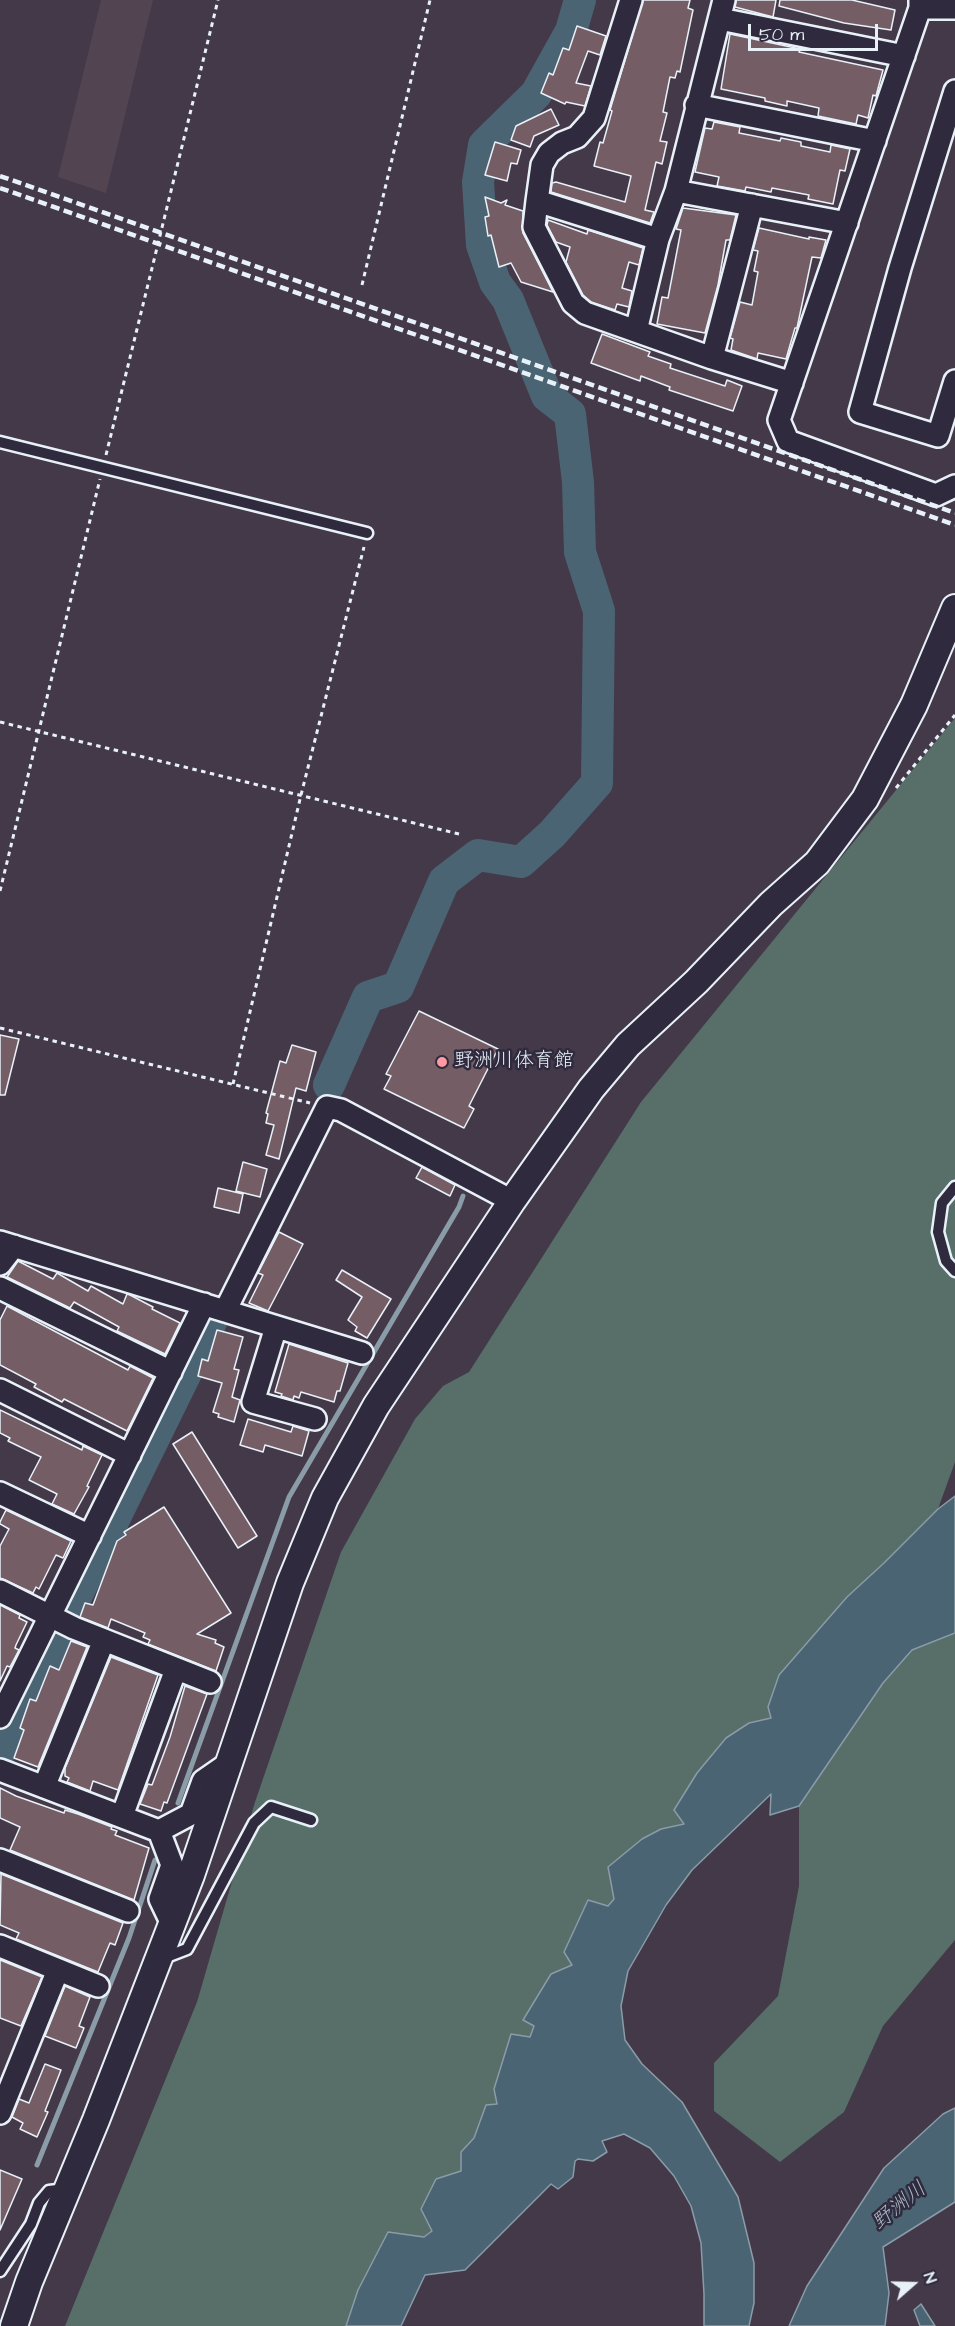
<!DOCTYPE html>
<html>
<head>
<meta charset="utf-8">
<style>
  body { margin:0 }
  #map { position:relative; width:955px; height:2326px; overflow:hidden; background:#443949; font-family:"Architects Daughter",sans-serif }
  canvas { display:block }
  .north { position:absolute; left:883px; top:2254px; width:60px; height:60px; -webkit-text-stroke:4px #2f2a3d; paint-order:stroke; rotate:70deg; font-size:16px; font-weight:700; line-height:24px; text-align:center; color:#e8f1f8 }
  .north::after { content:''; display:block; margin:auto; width:21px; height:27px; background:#e8f1f8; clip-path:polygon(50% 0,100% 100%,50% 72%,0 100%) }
  .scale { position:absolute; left:748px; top:24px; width:130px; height:27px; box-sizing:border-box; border:3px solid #e8f1f8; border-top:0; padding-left:8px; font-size:18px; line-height:21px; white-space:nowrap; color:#e8f1f8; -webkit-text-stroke:4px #2f2a3d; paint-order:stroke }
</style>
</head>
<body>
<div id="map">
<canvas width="955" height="2326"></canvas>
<div class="north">N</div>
<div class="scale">50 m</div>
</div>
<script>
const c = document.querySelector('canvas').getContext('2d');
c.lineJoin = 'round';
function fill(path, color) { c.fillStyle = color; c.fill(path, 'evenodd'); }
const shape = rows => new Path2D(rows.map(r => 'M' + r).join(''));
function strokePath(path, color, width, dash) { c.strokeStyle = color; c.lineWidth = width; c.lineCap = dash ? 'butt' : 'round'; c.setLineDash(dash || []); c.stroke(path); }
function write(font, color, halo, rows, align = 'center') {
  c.font = font + ' "Architects Daughter","Klee One",sans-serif'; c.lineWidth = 5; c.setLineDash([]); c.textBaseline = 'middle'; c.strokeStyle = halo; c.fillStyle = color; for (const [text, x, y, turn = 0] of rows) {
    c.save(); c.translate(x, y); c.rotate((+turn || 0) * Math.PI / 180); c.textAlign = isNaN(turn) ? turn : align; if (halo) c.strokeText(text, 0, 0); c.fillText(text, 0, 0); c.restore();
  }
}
fill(shape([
  [101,0,153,0,106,193,58,177]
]), '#534451');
fill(shape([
  [955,718,955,1462,938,1509,884,1563,847,1597,779,1675,768,1707,771,1718,749,1723,726,1738,697,1773,674,1810,684,1824,661,1829,643,1839,608,1867,614,1899,609,1906,589,1901,572,1965,551,1975,523,2019,534,2026,530,2037,511,2034,494,2089,497,2104,486,2106,474,2138,461,2152,461,2171,432,2231,425,2237,388,2232,358,2290,346,2326,65,2326,197,2002,255,1802,341,1552,415,1419,443,1386,469,1372,641,1102],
  [955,1633,955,1940,883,2026,844,2112,780,2162,714,2111,714,2063,778,1996,799,1886,799,1806,883,1683,912,1650]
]), '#576e69');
const water = shape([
  [955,1496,955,1633,912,1650,883,1683,799,1806,770,1815,771,1794,692,1870,666,1905,628,1971,621,2006,625,2040,642,2064,682,2102,738,2197,754,2263,754,2303,749,2326,704,2326,704,2294,701,2243,691,2206,674,2176,650,2148,624,2134,602,2141,607,2152,593,2161,578,2159,575,2161,573,2177,558,2189,551,2184,465,2270,425,2275,401,2326,346,2326,358,2290,388,2232,424,2237,432,2231,421,2209,436,2179,461,2171,461,2152,474,2138,486,2105,497,2104,494,2089,511,2034,530,2037,534,2026,523,2020,551,1974,572,1965,564,1952,588,1900,608,1906,614,1899,608,1867,642,1839,661,1829,684,1824,674,1810,697,1773,726,1738,749,1723,771,1718,768,1707,779,1675,847,1597,884,1563,938,1509,955,1496],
  [955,2108,955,2202,883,2247,889,2293,885,2326,789,2326,807,2286,884,2168,943,2114,955,2108],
  [921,2304,935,2326,920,2326,914,2310,921,2304]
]);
fill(water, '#4b6473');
strokePath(water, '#8a9ca8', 1.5);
strokePath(shape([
  [178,1803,289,1497,459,1207,463,1196],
  [37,2165,129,1938,155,1860]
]), '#8a9ca8', 5);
strokePath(shape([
  [329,1085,368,997,398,987,444,881,478,855,521,862,552,834,597,783,599,611,580,552,578,482,570,414,547,396,508,300,495,282,482,245,478,182,484,145,536,94,571,31,580,0],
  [67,1615,211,1322],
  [0,1752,59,1631]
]), '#4b6473', 32);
const building = shape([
  [643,0,690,0,688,8,693,10,680,72,677,71,675,78,670,77,663,112,667,113,660,141,667,142,662,164,656,162,645,210,654,212,650,223,551,192,552,183,556,182,625,202,631,176,594,166,600,142,603,143,612,111,610,110,643,0],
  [736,0,776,0,773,17,735,7,736,0],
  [780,0,852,0,895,10,891,30,844,23,779,6,780,0],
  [577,26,606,36,600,55,588,51,576,83,591,86,585,106,566,102,565,104,541,93,549,73,553,75,563,48,569,50,577,26],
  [730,34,800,49,799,52,883,70,876,96,873,95,868,118,858,115,856,124,818,116,819,108,787,101,787,106,765,101,765,98,721,89,730,34],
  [551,109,559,125,534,136,530,147,511,140,516,126,551,109],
  [714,122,740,127,739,133,780,141,781,138,801,142,801,146,830,152,831,145,850,149,845,171,840,170,833,204,808,199,809,195,772,188,771,192,746,187,745,191,717,186,719,177,695,172,705,128,712,129,714,122],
  [495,142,521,150,517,164,511,163,507,181,485,175,495,142],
  [485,197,501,203,507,200,505,205,523,211,523,233,553,292,521,282,511,263,499,267,491,235,488,236,485,217,489,216,485,197],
  [683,208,736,215,730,240,726,240,718,285,705,333,657,324,662,297,668,298,681,230,676,229,683,208],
  [548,220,587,234,588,230,643,248,639,265,629,262,622,288,632,291,629,307,617,304,615,310,591,302,583,295,566,262,570,247,556,242,547,225,548,220],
  [759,228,809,239,809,237,826,240,821,258,812,257,797,328,795,328,786,359,758,353,757,359,731,350,733,339,730,338,740,302,752,305,758,272,754,271,758,251,753,250,759,228],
  [602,334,650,352,648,356,671,364,670,368,725,386,727,380,742,386,733,411,669,390,670,387,641,376,640,381,591,363,602,334],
  [419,1011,498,1049,469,1106,474,1109,464,1128,384,1089,391,1076,386,1074,419,1011],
  [0,1035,19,1039,5,1095,0,1095,0,1035],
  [292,1045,316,1052,306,1091,296,1088,279,1159,266,1155,274,1125,266,1123,268,1114,266,1113,280,1061,286,1063,292,1045],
  [243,1162,267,1169,260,1197,236,1191,243,1162],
  [422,1167,455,1185,450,1196,416,1178,422,1167],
  [218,1188,243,1194,239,1213,214,1207,218,1188],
  [279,1232,303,1244,268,1311,249,1303,263,1275,258,1273,279,1232],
  [18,1261,53,1279,57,1273,88,1291,91,1286,123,1304,127,1294,130,1295,153,1307,152,1309,180,1323,165,1354,117,1331,119,1327,74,1302,70,1308,7,1277,18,1261],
  [342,1270,391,1299,367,1338,355,1331,357,1327,348,1320,362,1297,336,1280,342,1270],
  [7,1306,128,1370,130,1366,153,1378,127,1431,64,1399,62,1402,34,1387,36,1384,0,1365,0,1320,7,1306],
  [217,1330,243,1337,234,1369,239,1370,232,1397,240,1400,234,1422,218,1417,219,1414,213,1412,222,1383,198,1376,202,1359,208,1361,217,1330],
  [289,1344,348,1363,340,1391,337,1391,334,1402,301,1392,299,1398,294,1396,293,1400,281,1396,282,1394,275,1392,289,1344],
  [0,1410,82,1450,83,1446,102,1455,87,1486,89,1487,74,1514,52,1504,57,1494,29,1480,41,1457,8,1441,10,1438,0,1433,0,1410],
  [248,1419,291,1432,293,1426,309,1431,302,1456,265,1445,263,1452,240,1445,248,1419],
  [192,1432,257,1536,238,1548,173,1444,192,1432],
  [164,1507,231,1613,197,1634,216,1640,215,1643,224,1647,216,1671,148,1644,150,1640,143,1637,145,1633,111,1619,108,1628,80,1617,85,1603,93,1605,117,1541,126,1535,124,1532,164,1507],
  [6,1510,71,1541,63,1558,56,1555,39,1589,36,1587,33,1593,0,1578,0,1546,9,1529,0,1524,0,1522,6,1510],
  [0,1605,20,1615,19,1618,27,1622,16,1645,15,1648,19,1650,10,1667,7,1666,0,1681,0,1605],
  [71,1641,87,1647,38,1767,14,1758,24,1730,20,1728,30,1699,36,1701,50,1666,59,1670,71,1641],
  [111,1657,158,1675,118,1790,93,1781,90,1791,67,1782,69,1778,65,1776,65,1768,111,1657],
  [185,1686,207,1694,167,1803,164,1802,161,1811,140,1804,148,1784,152,1785,170,1737,185,1686],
  [0,1788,16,1796,64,1813,65,1810,78,1814,112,1827,111,1829,117,1831,115,1835,149,1848,134,1900,10,1850,20,1827,0,1818,0,1788],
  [1,1874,123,1923,115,1945,110,1943,98,1972,16,1939,19,1933,0,1925,1,1874],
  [0,1960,42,1977,21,2026,0,2018,0,1960],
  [65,1986,90,1997,79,2026,84,2028,76,2048,45,2036,65,1986],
  [45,2064,61,2070,45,2111,48,2112,37,2137,20,2129,23,2123,12,2117,19,2099,29,2103,45,2064],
  [0,2170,22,2179,0,2230,0,2170]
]);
fill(building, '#755d65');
strokePath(building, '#e8f1f8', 1.5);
const service = shape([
  [0,442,367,533],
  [955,1187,942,1203,938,1232,946,1261,955,1271],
  [161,1959,187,1949,254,1823,271,1807,311,1820],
  [0,2271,31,2224,39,2203,49,2191,66,2189]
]);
const minor = shape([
  [920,0,920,8,779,420,788,441,936,495,955,486],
  [920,8,955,8],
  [720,19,904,56],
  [955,91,900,268,860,412,938,436,955,381],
  [696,105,875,141],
  [676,191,847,223],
  [537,201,542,165,549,153,562,143,577,137,594,118,631,0],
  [658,239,537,201,534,227,573,303,585,313,712,358,792,383],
  [636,331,658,239,676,191,724,0],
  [712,358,752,205],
  [0,1242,362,1353],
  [0,1264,14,1246],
  [0,1288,171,1372],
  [225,1311,327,1107,341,1110,512,1201],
  [276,1327,253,1402,315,1419],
  [0,1390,130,1455],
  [0,1493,90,1536],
  [0,1591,74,1628,210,1682],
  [0,1717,204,1304],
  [0,1770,159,1831,191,1814,203,1781,229,1763],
  [44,1787,104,1640],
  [122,1816,176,1669],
  [159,1831,172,1865,160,1899,172,1924],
  [0,1860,128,1911],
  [0,1946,98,1986],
  [0,2113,58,1970]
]);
const tertiary = shape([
  [14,2326,29,2282,96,2120,191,1875,290,1583,325,1498,376,1406,512,1201,591,1089,628,1045,696,982,771,904,817,863,865,799,914,705,955,608]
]);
strokePath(service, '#e8f1f8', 15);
strokePath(minor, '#e8f1f8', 26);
strokePath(tertiary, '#e8f1f8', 30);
strokePath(shape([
  [362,285,430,0],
  [106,455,218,0],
  [0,722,463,835],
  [896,788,955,715],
  [0,891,100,479],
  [0,1028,310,1103],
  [233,1084,301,795,364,547]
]), '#e8f1f8', 3, [4.5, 4.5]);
strokePath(service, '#2f2a3d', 10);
strokePath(minor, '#2f2a3d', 21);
strokePath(tertiary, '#2f2a3d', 26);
strokePath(shape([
  [0,176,955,513],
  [0,188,955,525]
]), '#e8f1f8', 4.5, [9, 4.5]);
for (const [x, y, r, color] of [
  [442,1062,6,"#ff9aa2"]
]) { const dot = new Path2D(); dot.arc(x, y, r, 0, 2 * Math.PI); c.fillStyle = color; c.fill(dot); strokePath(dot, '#2f2a3d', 2); }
write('20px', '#e8f1f8', '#2f2a3d', [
  ["野洲川体育館",454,1062]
], 'left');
write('italic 21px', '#a9b9c3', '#2f2a3d', [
  ["野洲川",900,2207,-39]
]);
</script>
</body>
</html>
